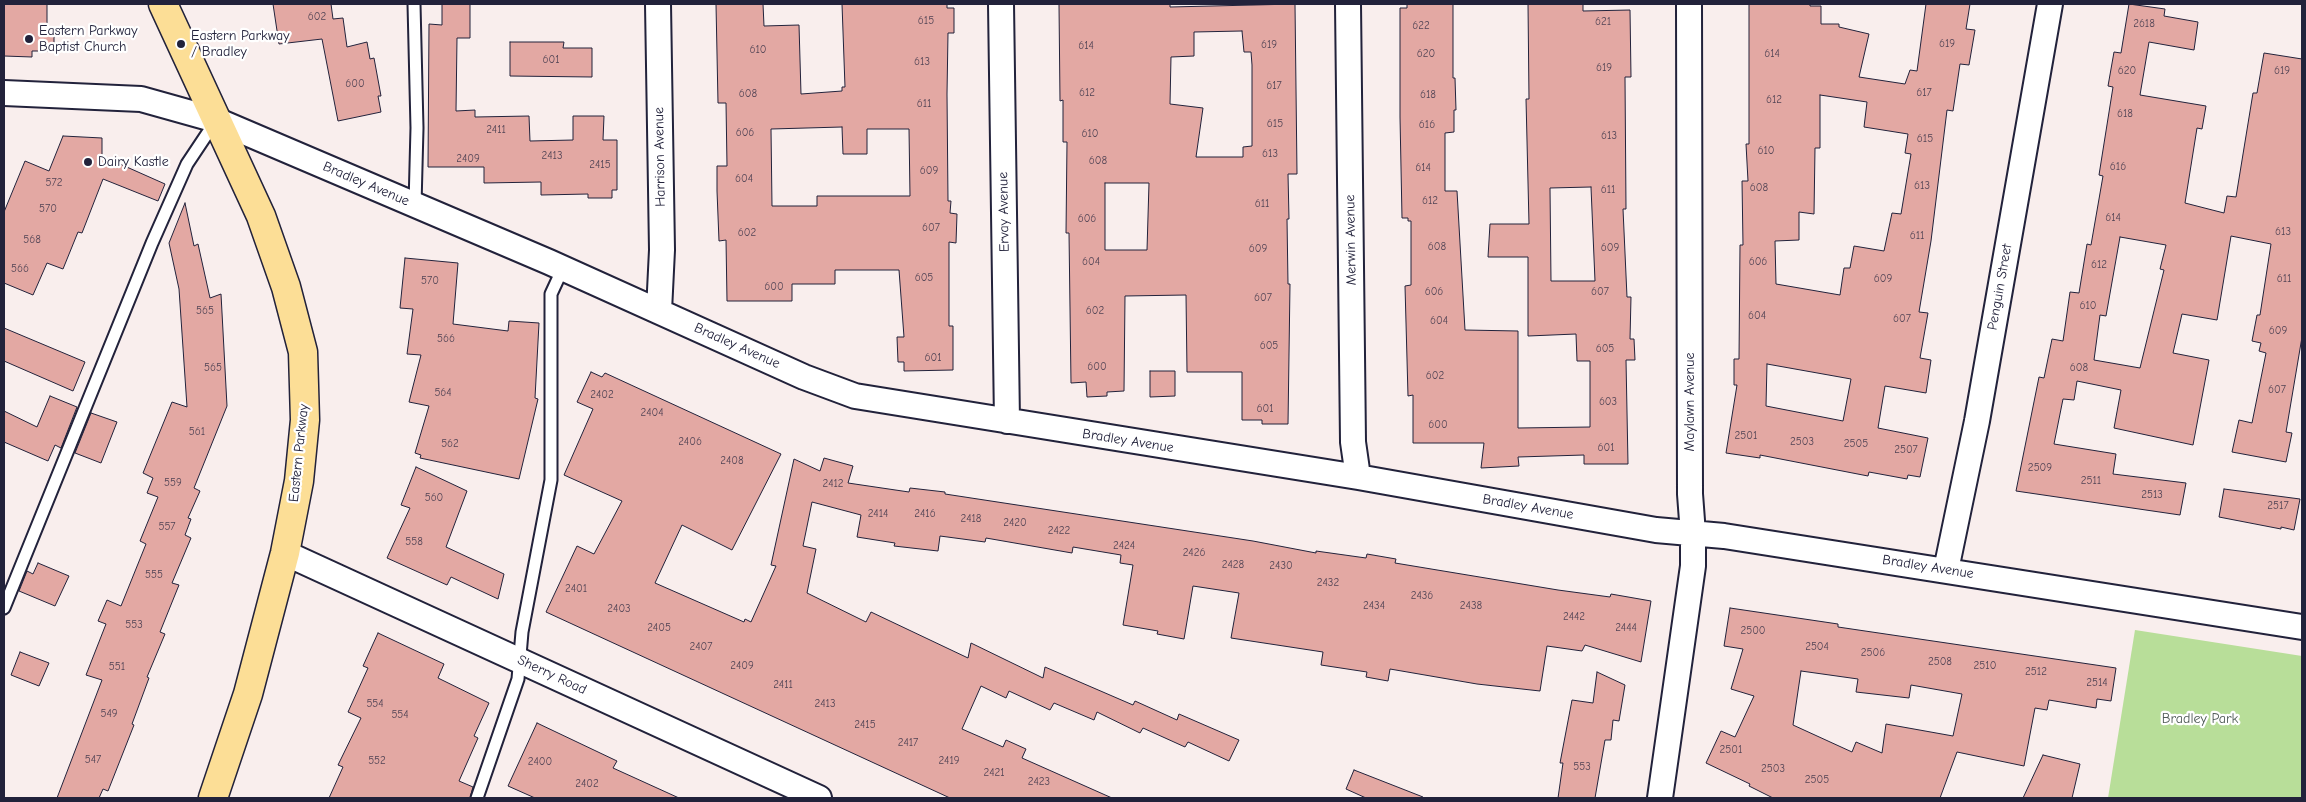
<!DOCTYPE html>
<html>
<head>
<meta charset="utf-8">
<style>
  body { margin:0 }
  #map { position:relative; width:2306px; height:802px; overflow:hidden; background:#f9eeed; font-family:"Comic Neue",sans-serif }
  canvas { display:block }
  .frame { position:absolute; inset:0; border:5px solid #22223b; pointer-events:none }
</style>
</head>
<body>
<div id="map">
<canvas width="2306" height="802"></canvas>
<div class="frame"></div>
</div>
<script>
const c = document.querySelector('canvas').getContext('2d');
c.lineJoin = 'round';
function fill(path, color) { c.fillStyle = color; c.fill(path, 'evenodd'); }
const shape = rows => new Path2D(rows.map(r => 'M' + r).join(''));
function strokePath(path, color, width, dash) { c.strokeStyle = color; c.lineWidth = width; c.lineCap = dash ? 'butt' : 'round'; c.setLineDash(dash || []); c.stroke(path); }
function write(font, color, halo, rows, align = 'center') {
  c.font = font + ' "Comic Neue",sans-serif'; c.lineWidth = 4.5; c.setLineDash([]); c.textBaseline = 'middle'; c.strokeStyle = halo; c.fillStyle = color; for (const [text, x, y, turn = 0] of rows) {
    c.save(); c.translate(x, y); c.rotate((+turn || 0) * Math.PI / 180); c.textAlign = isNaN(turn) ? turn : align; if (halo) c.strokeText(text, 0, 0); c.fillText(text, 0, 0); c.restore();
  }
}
fill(shape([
  [2135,630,2302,656,2302,798,2108,798]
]), '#b8de99');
const building = shape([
  [4,4,47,4,47,28,54,28,54,51,32,51,32,57,4,56,4,4],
  [273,4,331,4,333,19,343,18,347,47,367,42,370,59,374,58,381,96,378,96,381,112,338,121,322,39,279,44,273,4],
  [442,4,470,4,470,38,457,38,456,111,475,110,475,117,529,116,530,141,573,140,573,116,604,116,603,140,617,140,617,190,612,190,612,198,588,198,588,194,541,195,541,182,484,183,484,167,428,167,429,24,442,25,442,4],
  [716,4,763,4,764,26,799,25,801,94,842,91,842,87,845,87,842,4,947,4,947,8,954,8,954,33,948,33,947,94,948,201,951,201,950,213,957,214,956,243,949,242,949,326,953,326,953,370,904,371,904,362,898,362,897,337,904,337,899,270,835,270,835,284,792,284,792,301,727,301,726,240,719,241,717,191,717,166,727,166,726,103,718,103,716,4],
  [842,127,843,154,867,154,867,129,909,129,910,196,817,196,817,206,772,206,771,129,842,127],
  [1059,4,1170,4,1170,7,1295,4,1297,174,1288,174,1289,219,1287,219,1288,284,1290,284,1288,424,1262,424,1262,420,1242,420,1242,372,1187,372,1186,295,1125,296,1124,391,1107,392,1107,396,1087,397,1086,382,1071,383,1069,233,1066,233,1067,142,1063,142,1063,100,1060,101,1059,4],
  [1242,31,1244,52,1251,52,1252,65,1252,146,1243,147,1243,157,1196,157,1203,108,1170,104,1171,57,1194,56,1194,32,1242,31],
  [1105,183,1149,183,1147,250,1105,250,1105,183],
  [1407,4,1453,4,1453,78,1455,78,1456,110,1454,110,1454,132,1445,133,1445,191,1457,191,1465,330,1518,331,1518,428,1590,427,1590,361,1577,361,1576,334,1528,336,1528,257,1488,257,1490,224,1529,224,1526,99,1529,99,1528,4,1583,4,1583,11,1630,10,1631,77,1625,77,1626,209,1623,209,1627,297,1631,297,1630,339,1634,339,1635,360,1626,360,1628,464,1584,464,1584,455,1518,457,1519,466,1481,468,1484,443,1413,443,1413,395,1408,396,1405,286,1411,285,1411,221,1408,221,1408,218,1402,218,1400,117,1400,8,1407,8,1407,4],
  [1591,187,1595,281,1551,281,1550,188,1591,187],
  [1749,4,1810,4,1810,6,1821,6,1821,24,1839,24,1839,27,1869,34,1859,77,1905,84,1910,70,1917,71,1926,4,1970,4,1966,29,1975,30,1969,65,1960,64,1953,111,1947,110,1931,241,1919,312,1928,313,1920,358,1931,360,1926,393,1885,386,1878,428,1928,438,1920,477,1908,475,1907,479,1869,472,1868,476,1760,455,1760,458,1726,453,1737,385,1734,385,1734,359,1739,359,1740,245,1743,245,1742,181,1748,181,1746,144,1749,144,1749,4],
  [1820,95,1867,102,1864,127,1908,134,1905,153,1911,154,1901,214,1892,213,1884,251,1854,246,1850,268,1844,268,1840,295,1776,284,1775,241,1799,240,1799,212,1814,214,1815,148,1820,148,1820,95],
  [1767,364,1851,379,1843,421,1766,406,1767,364],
  [2129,4,2165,9,2164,16,2198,22,2194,50,2149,42,2140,95,2206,106,2202,129,2197,128,2185,203,2224,213,2227,196,2236,197,2253,93,2257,93,2264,53,2302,59,2302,337,2286,432,2292,433,2286,462,2232,452,2239,420,2252,423,2266,353,2259,351,2261,343,2252,341,2257,315,2260,315,2271,244,2231,236,2217,320,2182,314,2173,353,2209,360,2193,445,2114,428,2121,390,2077,381,2074,400,2063,399,2054,444,2116,454,2113,474,2186,483,2180,515,2016,491,2039,377,2044,378,2052,339,2063,341,2070,292,2079,293,2087,244,2091,245,2103,176,2099,175,2113,87,2108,86,2114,52,2121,53,2129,4],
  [2120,237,2166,245,2160,269,2164,270,2140,368,2094,360,2100,315,2106,316,2120,237],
  [510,42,564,42,563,48,592,48,592,77,510,76,510,42],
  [63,136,102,138,102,156,165,184,158,201,103,179,82,233,78,232,63,269,47,263,33,295,4,283,4,212,25,161,49,171,63,136],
  [185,203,194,246,198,244,210,298,221,294,227,406,194,488,200,491,188,518,191,519,185,535,191,538,172,583,179,585,160,632,165,634,147,677,149,678,132,724,134,725,108,791,103,789,99,798,57,798,102,680,86,675,106,624,98,621,107,600,121,606,146,544,140,541,158,497,147,493,153,478,143,473,172,402,187,407,179,289,169,243,185,203],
  [405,258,458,263,453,324,508,331,509,321,539,323,535,398,538,399,519,479,420,458,421,455,415,453,429,406,409,402,421,355,407,354,413,309,400,308,405,258],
  [4,328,85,362,73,391,4,361,4,328],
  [1150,371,1175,371,1175,396,1150,397,1150,371],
  [591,372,602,377,605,373,781,454,732,550,682,525,655,583,744,622,745,619,751,622,776,566,771,565,794,459,820,471,824,458,853,466,848,483,909,492,910,488,945,492,945,494,1253,541,1316,553,1316,551,1366,558,1367,554,1396,559,1395,563,1558,590,1610,597,1611,594,1651,601,1641,662,1585,645,1582,651,1547,646,1540,691,1477,684,1390,669,1388,681,1366,677,1367,672,1321,665,1323,652,1231,638,1239,593,1193,586,1184,639,1157,634,1158,631,1123,625,1133,565,1120,563,1121,555,1073,547,1072,553,986,538,985,542,940,536,938,551,894,546,895,543,857,537,861,515,812,502,803,546,816,549,807,593,866,622,871,612,968,658,971,643,1043,678,1045,667,1133,705,1135,701,1177,720,1179,714,1239,740,1229,761,1188,742,1185,747,1143,728,1140,733,1097,712,1094,720,1054,703,1050,710,1009,691,1006,698,981,686,962,729,1003,747,1006,740,1026,749,1022,758,1112,798,950,798,546,612,577,546,594,554,622,501,564,475,593,409,577,402,591,372],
  [50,396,77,407,61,448,55,445,48,461,4,442,4,411,37,427,50,396],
  [91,413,117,422,101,463,75,453,91,413],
  [416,467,467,491,446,547,504,574,498,599,451,577,447,585,387,558,410,508,401,505,416,467],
  [2224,489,2300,499,2294,530,2281,527,2281,529,2219,517,2224,489],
  [38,563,69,576,55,606,19,591,27,571,33,574,38,563],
  [1730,608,1838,624,1838,627,2116,668,2111,701,2097,699,2096,708,2049,700,2047,710,2035,708,2024,766,1957,752,1940,798,1773,798,1749,786,1750,784,1706,763,1721,731,1735,737,1754,696,1731,689,1743,649,1724,646,1730,608],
  [1801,671,1858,679,1856,692,1909,698,1911,685,1962,694,1953,736,1886,724,1882,753,1856,742,1852,752,1793,725,1801,671],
  [378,633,444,664,438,678,489,703,474,736,478,738,459,781,473,787,470,798,329,798,343,767,338,765,361,718,348,712,368,668,363,666,378,633],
  [20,652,49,663,39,686,11,675,20,652],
  [1597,672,1625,685,1619,721,1613,720,1611,740,1605,740,1595,798,1558,798,1563,763,1560,763,1572,700,1593,703,1597,672],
  [537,723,617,761,613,768,679,798,535,798,508,786,537,723],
  [2043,755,2080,764,2072,798,2023,798,2043,755],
  [1354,770,1423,797,1423,798,1366,798,1346,789,1354,770]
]);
fill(building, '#e3a8a3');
strokePath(building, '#22223b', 1);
const service = shape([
  [414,4,417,128,415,205],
  [4,608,152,243,187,164,215,122],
  [477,798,518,679,522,632,551,480,551,294,563,268]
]);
const minor = shape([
  [658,4,662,250,659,311],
  [1001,4,1007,421],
  [1348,4,1353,442,1358,477],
  [4,93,141,99,216,120,549,262,804,377,855,396,1358,477,1656,530,1724,536,2302,627],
  [285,553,819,798],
  [1946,570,1977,421,2050,4],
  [1660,798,1693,566,1693,534,1690,494,1689,4]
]);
const primary = shape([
  [163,4,261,216,286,287,303,352,305,420,299,481,285,553,248,694,213,798]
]);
strokePath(service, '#22223b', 15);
strokePath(minor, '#22223b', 28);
strokePath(primary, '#22223b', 31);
strokePath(service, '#fff', 11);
strokePath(minor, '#fff', 24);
strokePath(primary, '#fcde96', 28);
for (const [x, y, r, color] of [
  [29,39,5,"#22223b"],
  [181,44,5,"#22223b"],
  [88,162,5,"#22223b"]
]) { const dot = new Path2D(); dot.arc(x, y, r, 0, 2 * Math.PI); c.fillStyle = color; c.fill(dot); strokePath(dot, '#fff', 2); }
write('11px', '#524455', null, [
  ["602",317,17],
  ["615",926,21],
  ["621",1603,22],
  ["2618",2144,24],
  ["622",1421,26],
  ["619",1947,44],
  ["619",1269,45],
  ["614",1086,46],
  ["610",758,50],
  ["620",1426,54],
  ["614",1772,54],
  ["601",551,60],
  ["613",922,62],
  ["619",1604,68],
  ["620",2127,71],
  ["619",2282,71],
  ["600",355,84],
  ["617",1274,86],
  ["612",1087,93],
  ["617",1924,93],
  ["608",748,94],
  ["618",1428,95],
  ["612",1774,100],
  ["611",924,104],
  ["618",2125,114],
  ["615",1275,124],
  ["616",1427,125],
  ["2411",496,130],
  ["606",745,133],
  ["610",1090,134],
  ["613",1609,136],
  ["615",1925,139],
  ["610",1766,151],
  ["613",1270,154],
  ["2413",552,156],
  ["2409",468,159],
  ["608",1098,161],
  ["2415",600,165],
  ["616",2118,167],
  ["614",1423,168],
  ["609",929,171],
  ["604",744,179],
  ["572",54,183],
  ["613",1922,186],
  ["608",1759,188],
  ["611",1608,190],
  ["612",1430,201],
  ["611",1262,204],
  ["570",48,209],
  ["614",2113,218],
  ["606",1087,219],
  ["607",931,228],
  ["613",2283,232],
  ["602",747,233],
  ["611",1917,236],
  ["568",32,240],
  ["608",1437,247],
  ["609",1610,248],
  ["609",1258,249],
  ["604",1091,262],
  ["606",1758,262],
  ["612",2099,265],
  ["566",20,269],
  ["605",924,278],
  ["609",1883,279],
  ["611",2284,279],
  ["570",430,281],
  ["600",774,287],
  ["606",1434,292],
  ["607",1600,292],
  ["607",1263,298],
  ["610",2088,306],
  ["565",205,311],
  ["602",1095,311],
  ["604",1757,316],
  ["607",1902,319],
  ["604",1439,321],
  ["609",2278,331],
  ["566",446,339],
  ["605",1269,346],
  ["605",1605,349],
  ["601",933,358],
  ["600",1097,367],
  ["565",213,368],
  ["608",2079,368],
  ["602",1435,376],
  ["607",2277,390],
  ["564",443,393],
  ["2402",602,395],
  ["603",1608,402],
  ["601",1265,409],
  ["2404",652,413],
  ["600",1438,425],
  ["561",197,432],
  ["2501",1746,436],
  ["2406",690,442],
  ["2503",1802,442],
  ["562",450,444],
  ["2505",1856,444],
  ["601",1606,448],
  ["2507",1906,450],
  ["2408",732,461],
  ["2509",2040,468],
  ["2511",2091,481],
  ["559",173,483],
  ["2412",833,484],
  ["2513",2152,495],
  ["560",434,498],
  ["2517",2278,506],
  ["2414",878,514],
  ["2416",925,514],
  ["2418",971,519],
  ["2420",1015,523],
  ["557",167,527],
  ["2422",1059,531],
  ["558",414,542],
  ["2424",1124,546],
  ["2426",1194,553],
  ["2428",1233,565],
  ["2430",1281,566],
  ["555",154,575],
  ["2432",1328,583],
  ["2401",576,589],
  ["2436",1422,596],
  ["2434",1374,606],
  ["2438",1471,606],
  ["2403",619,609],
  ["2442",1574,617],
  ["553",134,625],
  ["2405",659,628],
  ["2444",1626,628],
  ["2500",1753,631],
  ["2407",701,647],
  ["2504",1817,647],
  ["2506",1873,653],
  ["2508",1940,662],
  ["2409",742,666],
  ["2510",1985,666],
  ["551",117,667],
  ["2512",2036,672],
  ["2514",2097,683],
  ["2411",783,685],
  ["554",375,704],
  ["2413",825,704],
  ["549",109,714],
  ["554",400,715],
  ["2415",865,725],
  ["2417",908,743],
  ["2501",1731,750],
  ["547",93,760],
  ["552",377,761],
  ["2419",949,761],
  ["2400",540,762],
  ["553",1582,767],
  ["2503",1773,769],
  ["2421",994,773],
  ["2505",1817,780],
  ["2423",1039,782],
  ["2402",587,784]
]);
write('14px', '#22223b', '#fff', [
  ["Eastern Parkway",39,31],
  ["Baptist Church",39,47],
  ["Eastern Parkway",191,36],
  ["/ Bradley",191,52],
  ["Dairy Kastle",98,162]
], 'left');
write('14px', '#22223b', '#fff', [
  ["Harrison Avenue",660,157,-91],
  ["Bradley Avenue",366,184,23],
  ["Ervay Avenue",1004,212,-91],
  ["Merwin Avenue",1351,240,-91],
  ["Penguin Street",2000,287,-80],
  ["Bradley Avenue",737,346,24],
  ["Maylawn Avenue",1690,402,-90],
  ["Bradley Avenue",1128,441,9],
  ["Eastern Parkway",299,453,-84],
  ["Bradley Avenue",1528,507,10],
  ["Bradley Avenue",1928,567,9],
  ["Sherry Road",552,675,25]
]);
write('14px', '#4f5a57', '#fff', [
  ["Bradley Park",2200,719]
]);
</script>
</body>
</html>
